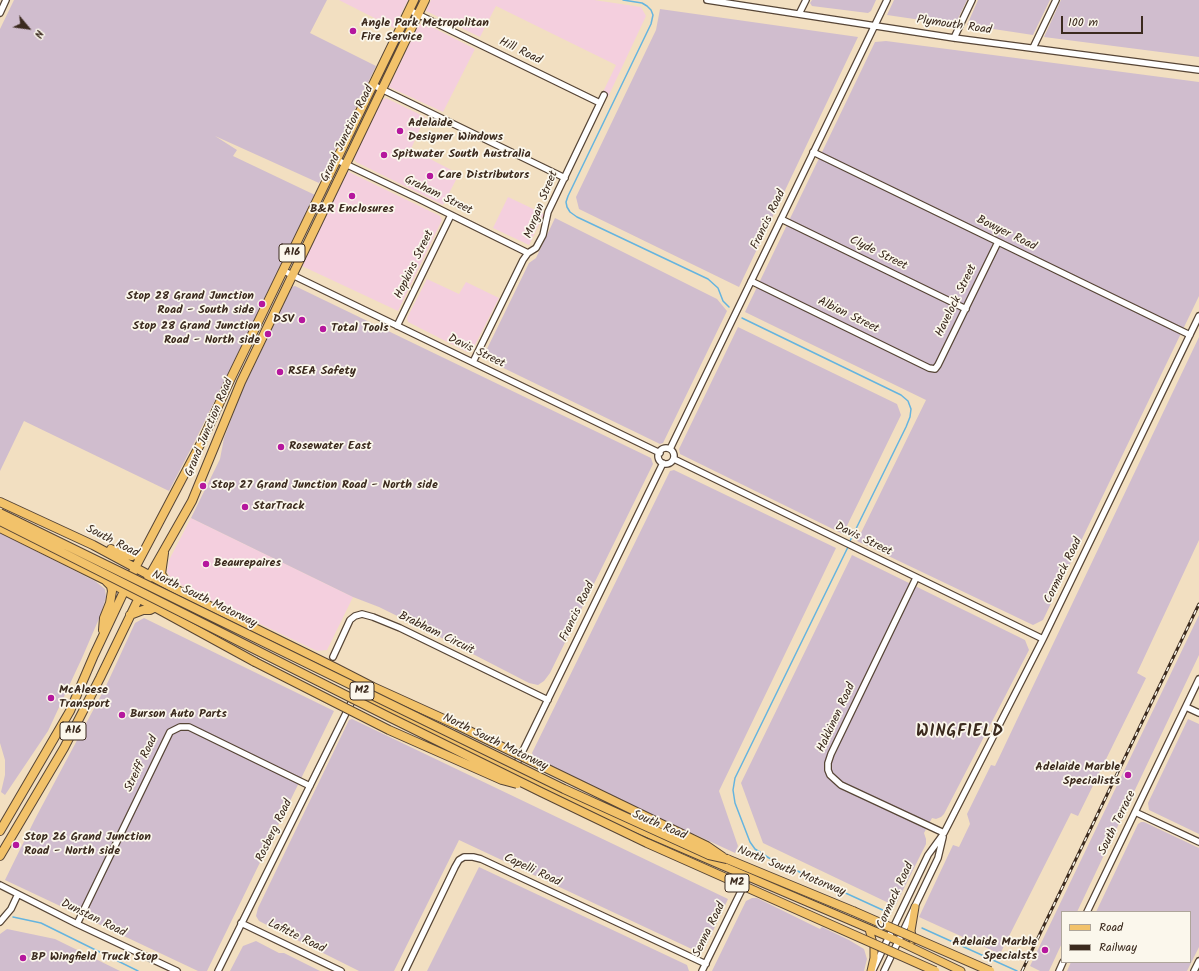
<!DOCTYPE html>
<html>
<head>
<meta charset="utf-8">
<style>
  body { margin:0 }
  #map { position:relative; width:1199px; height:971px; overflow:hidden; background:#f2dfc1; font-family:Kalam,sans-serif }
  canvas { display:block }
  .legend { position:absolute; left:1061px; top:911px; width:130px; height:52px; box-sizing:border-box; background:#fbf7ec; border:1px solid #aea59a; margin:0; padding:5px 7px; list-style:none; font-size:12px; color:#3b2a1e }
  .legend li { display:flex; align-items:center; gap:8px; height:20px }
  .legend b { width:20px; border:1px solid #aea59a }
  .north { position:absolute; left:8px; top:8px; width:40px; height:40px; -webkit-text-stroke:3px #fbf7ec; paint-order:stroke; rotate:119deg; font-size:11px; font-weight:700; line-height:16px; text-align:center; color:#3b2a1e }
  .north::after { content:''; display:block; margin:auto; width:14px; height:18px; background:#3b2a1e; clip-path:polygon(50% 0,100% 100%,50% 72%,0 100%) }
  .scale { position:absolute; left:1061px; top:16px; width:82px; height:18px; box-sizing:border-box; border:2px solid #3b2a1e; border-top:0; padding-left:5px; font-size:12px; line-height:14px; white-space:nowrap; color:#3b2a1e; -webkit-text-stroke:3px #fbf7ec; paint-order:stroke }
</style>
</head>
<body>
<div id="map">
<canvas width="1199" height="971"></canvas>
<ul class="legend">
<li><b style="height:5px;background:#f2c26a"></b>Road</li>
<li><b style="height:5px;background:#3b2a1e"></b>Railway</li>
</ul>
<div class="north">N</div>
<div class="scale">100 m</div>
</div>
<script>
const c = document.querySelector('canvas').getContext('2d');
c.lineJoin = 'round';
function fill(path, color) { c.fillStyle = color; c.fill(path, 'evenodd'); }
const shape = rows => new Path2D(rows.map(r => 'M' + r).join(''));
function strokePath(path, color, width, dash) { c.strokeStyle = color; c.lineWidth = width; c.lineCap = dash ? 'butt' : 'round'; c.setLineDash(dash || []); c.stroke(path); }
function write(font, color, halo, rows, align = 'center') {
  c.font = font + ' Kalam,sans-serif'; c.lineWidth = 3.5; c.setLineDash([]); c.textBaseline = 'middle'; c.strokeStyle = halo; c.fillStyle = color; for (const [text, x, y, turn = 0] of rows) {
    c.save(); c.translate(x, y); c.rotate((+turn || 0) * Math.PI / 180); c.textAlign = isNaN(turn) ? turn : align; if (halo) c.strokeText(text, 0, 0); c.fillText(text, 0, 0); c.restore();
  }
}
fill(shape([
  [339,0,408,0,394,28],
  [431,0,594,0,641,7,646,16,608,97,602,94,616,65,496,6,480,37,426,11],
  [424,23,475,49,443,112,389,87,418,26],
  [386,98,425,117,411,149,459,174,443,205,356,162,354,158,382,100],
  [347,171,440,216,442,220,398,311,302,266],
  [508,197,544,214,529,245,493,228],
  [427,279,459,294,466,282,499,298,473,349,467,352,408,322,407,318],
  [191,518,353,597,327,650,317,651,187,589,171,578,167,572,169,560]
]), '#f4cfde');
fill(shape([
  [14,0,327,0,310,33,376,66,319,183,215,136,237,150,233,156,315,195,195,441,169,491,24,421,0,471,0,29],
  [812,0,876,0,871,11,868,13,812,6,810,3],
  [894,0,967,0,955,25,887,15],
  [978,0,1050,0,1033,35,967,25],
  [1061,0,1199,0,1199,57,1044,37],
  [660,9,858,37,739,287,579,209,576,197,656,30],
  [886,41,1199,82,1199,296,1043,620,1033,625,857,541,926,400,745,312,875,42],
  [555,218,717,299,727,311,663,443,660,444,487,360,484,355,529,263,536,258],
  [295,286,651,458,653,464,550,673,544,681,538,685,529,683,434,634,379,607,353,597,191,518,220,459,224,438,242,391,292,287],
  [738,327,897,404,901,415,843,534,680,454,679,449],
  [1199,337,1199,540,1137,673,1146,678,1078,816,1071,813,1000,954,919,917,953,845,959,847,970,824,967,814,991,765,995,766],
  [674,470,836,548,719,791,738,846,735,853,694,834,692,835,534,758,532,753,670,471],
  [0,533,95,581,105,589,106,597,101,614,82,658,48,731,5,795,1,792,5,775,5,760,0,743],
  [852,555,1025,640,1029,650,944,814,941,817,936,819,932,818,924,833,926,839,926,844,895,906,763,843,741,783],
  [1199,615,1199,655,1077,912,1062,912,1062,943,1049,971,1040,971,1030,966],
  [144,618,334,711,207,971,198,971,5,880,35,819,106,686,135,623],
  [352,719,728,899,705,948,696,951,459,840,394,971,359,971,259,921,256,916,258,908,349,720],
  [1188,719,1199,724,1199,834,1149,810,1148,803],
  [1141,822,1144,822,1199,848,1199,947,1187,971,1067,971,1071,962,1190,962,1190,912,1096,912,1138,824],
  [479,867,687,965,689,971,427,971],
  [752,898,757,898,820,929,822,927,849,940,864,949,867,959,864,971,712,971,746,901],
  [7,929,55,939,120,971,0,971,0,934],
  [256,941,279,953,284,953,320,971,230,971,243,946]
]), '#d0bdce');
strokePath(shape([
  [623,0,642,3,647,6,651,10,653,15,651,24,568,196,566,202,567,207,570,212,577,217,708,279,718,288,723,301,729,307],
  [742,318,901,395,908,401,911,409,910,417,906,427,849,543],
  [848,547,735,778,733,790,735,803,750,842,755,849,769,858,887,912],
  [13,917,41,923,138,971],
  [922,928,1017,971]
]), '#65b4df', 1.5);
const minor = shape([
  [707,0,954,38,1199,70],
  [409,10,600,103],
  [0,13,6,0],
  [799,14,806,0],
  [954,38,972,0],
  [1033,48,1056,0],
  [373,85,565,178],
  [813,152,1190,335],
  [337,160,419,199,528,253],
  [781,219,966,309],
  [284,271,660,453],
  [751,281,929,368,935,369,938,365,998,242],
  [397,326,451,215],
  [473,362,523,260,528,253,536,248,543,235,548,212,604,95],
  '658 456a8 8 0 1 1 16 0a8 8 0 1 1-16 0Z',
  [670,449,887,0],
  [674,459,1043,639],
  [916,578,831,754,828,763,828,770,830,775,841,785,944,833],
  [333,657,350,620,355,616,362,614,373,617,400,628,548,700],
  [1186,707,1199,713],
  [515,767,663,463],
  [1135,812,1199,842],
  [0,885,77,924,177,971],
  [1087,912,1199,679],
  [0,922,11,909,18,894],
  [241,923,341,971],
  [77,924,170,732,180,727,189,727,310,786],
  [873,970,928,855,944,833,1043,639,1199,316],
  [218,971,352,701],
  [405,971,455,867,459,860,464,857,473,857,481,859,706,964],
  [702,971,748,877],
  [884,971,938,858,943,837],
  [1059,971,1063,962],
  [1194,971,1199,961]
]);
const major = shape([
  [352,701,360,697,367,699,632,827,898,941,961,971],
  [869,929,874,947,874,958,871,971],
  [913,940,911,931,915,907]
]);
const highway = shape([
  [0,502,93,545,173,588,336,668,373,687,457,725],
  [0,528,105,580,255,662],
  [111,549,121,554,132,556,142,553],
  [164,553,161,574,167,583],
  [130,615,143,610,150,610,156,607],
  [103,630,104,618,110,603,112,591,111,586,106,581],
  [0,831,70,711,94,655,135,568,203,439,231,378,414,0],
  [0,856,64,748,100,678,150,575,192,501,241,382,425,0],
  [727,859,853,911]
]);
strokePath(minor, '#564536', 8);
strokePath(major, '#564536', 9);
strokePath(highway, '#564536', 10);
strokePath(minor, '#fff', 5.5);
strokePath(major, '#f2c26a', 7);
strokePath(highway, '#f2c26a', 8);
const rail = shape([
  [1022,971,1199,604]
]);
strokePath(rail, '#3b2a1e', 3);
strokePath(rail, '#fbf7ec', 1.5, [4.5]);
const highwayBridge = shape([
  [0,513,564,789,709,855,727,859],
  [0,521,389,717,541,792,647,843,935,971],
  [255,662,389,730,502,780,517,784],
  [457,725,707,846,723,857],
  [853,911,990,971]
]);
strokePath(highwayBridge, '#564536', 10, []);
strokePath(highwayBridge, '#f2c26a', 8);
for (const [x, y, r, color] of [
  [353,31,4,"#b5179e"],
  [400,131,4,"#b5179e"],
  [384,155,4,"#b5179e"],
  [430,176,4,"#b5179e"],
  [352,196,4,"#b5179e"],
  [262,304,4,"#b5179e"],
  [302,320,4,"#b5179e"],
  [323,329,4,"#b5179e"],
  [268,334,4,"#b5179e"],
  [280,372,4,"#b5179e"],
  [281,447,4,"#b5179e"],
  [203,486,4,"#b5179e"],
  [245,507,4,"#b5179e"],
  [206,564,4,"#b5179e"],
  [51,698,4,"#b5179e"],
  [122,715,4,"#b5179e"],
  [1128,775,4,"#b5179e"],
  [16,845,4,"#b5179e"],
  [1045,950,4,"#b5179e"],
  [23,958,4,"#b5179e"]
]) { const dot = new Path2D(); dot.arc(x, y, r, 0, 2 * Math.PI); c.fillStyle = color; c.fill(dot); strokePath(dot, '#fbf7ec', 1.5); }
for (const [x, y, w] of [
  [292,253,26],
  [362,691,24],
  [73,731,26],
  [737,883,24]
]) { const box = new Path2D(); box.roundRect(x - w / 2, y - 9, w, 18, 3); c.fillStyle = '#fbf7ec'; c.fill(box); strokePath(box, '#3b2a1e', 1); }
write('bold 11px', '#3b2a1e', null, [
  ["A16",292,253],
  ["M2",362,691],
  ["A16",73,731],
  ["M2",737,883]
]);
write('bold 12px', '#3b2a1e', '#fbf7ec', [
  ["Angle Park Metropolitan",361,24],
  ["Fire Service",361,38],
  ["Adelaide",408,124],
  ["Designer Windows",408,138],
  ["Spitwater South Australia",392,155],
  ["Care Distributors",438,176],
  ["B&R Enclosures",352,210,"center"],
  ["Stop 28 Grand Junction",254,297,"right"],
  ["Road - South side",254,311,"right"],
  ["DSV",294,320,"right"],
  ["Stop 28 Grand Junction",260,327,"right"],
  ["Road - North side",260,341,"right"],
  ["Total Tools",331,329],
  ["RSEA Safety",288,372],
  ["Rosewater East",289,447],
  ["Stop 27 Grand Junction Road - North side",211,486],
  ["StarTrack",253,507],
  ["Beaurepaires",214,564],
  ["McAleese",59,691],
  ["Transport",59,705],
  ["Burson Auto Parts",130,715],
  ["Adelaide Marble",1120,768,"right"],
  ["Specialists",1120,782,"right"],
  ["Stop 26 Grand Junction",24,838],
  ["Road - North side",24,852],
  ["Adelaide Marble",1037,943,"right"],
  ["Specialsts",1037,957,"right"],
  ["BP Wingfield Truck Stop",31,958]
], 'left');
write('12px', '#3b2a1e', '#fbf7ec', [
  ["Plymouth Road",954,26,8],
  ["Hill Road",520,52,26],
  ["Grand Junction Road",348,134,-64],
  ["Graham Street",438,196,26],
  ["Morgan Street",542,205,-68],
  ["Francis Road",769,220,-64],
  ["Bowyer Road",1006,234,26],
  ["Clyde Street",878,254,26],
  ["Hopkins Street",415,265,-64],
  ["Havelock Street",957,301,-64],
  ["Albion Street",848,316,26],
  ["Davis Street",476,352,26],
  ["Grand Junction Road",210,428,-67],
  ["Davis Street",863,540,26],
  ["South Road",112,542,27],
  ["Cormack Road",1064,571,-64],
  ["North South Motorway",204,600,26],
  ["Francis Road",578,612,-64],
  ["Brabham Circuit",436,634,26],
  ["Hakkinen Road",837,718,-65],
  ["North South Motorway",495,743,26],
  ["Streiff Road",142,764,-64],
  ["South Terrace",1118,823,-64],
  ["South Road",659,826,23],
  ["Rosberg Road",275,831,-64],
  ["Capelli Road",532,871,25],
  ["North South Motorway",791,872,22],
  ["Cormack Road",896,896,-65],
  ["Dunstan Road",93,919,26],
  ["Senna Road",710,930,-64],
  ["Lafitte Road",296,937,26]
]);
c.letterSpacing = '1px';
write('bold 16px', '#3b2a1e', '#fbf7ec', [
  ["WINGFIELD",960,733]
]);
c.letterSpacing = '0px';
</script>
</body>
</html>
